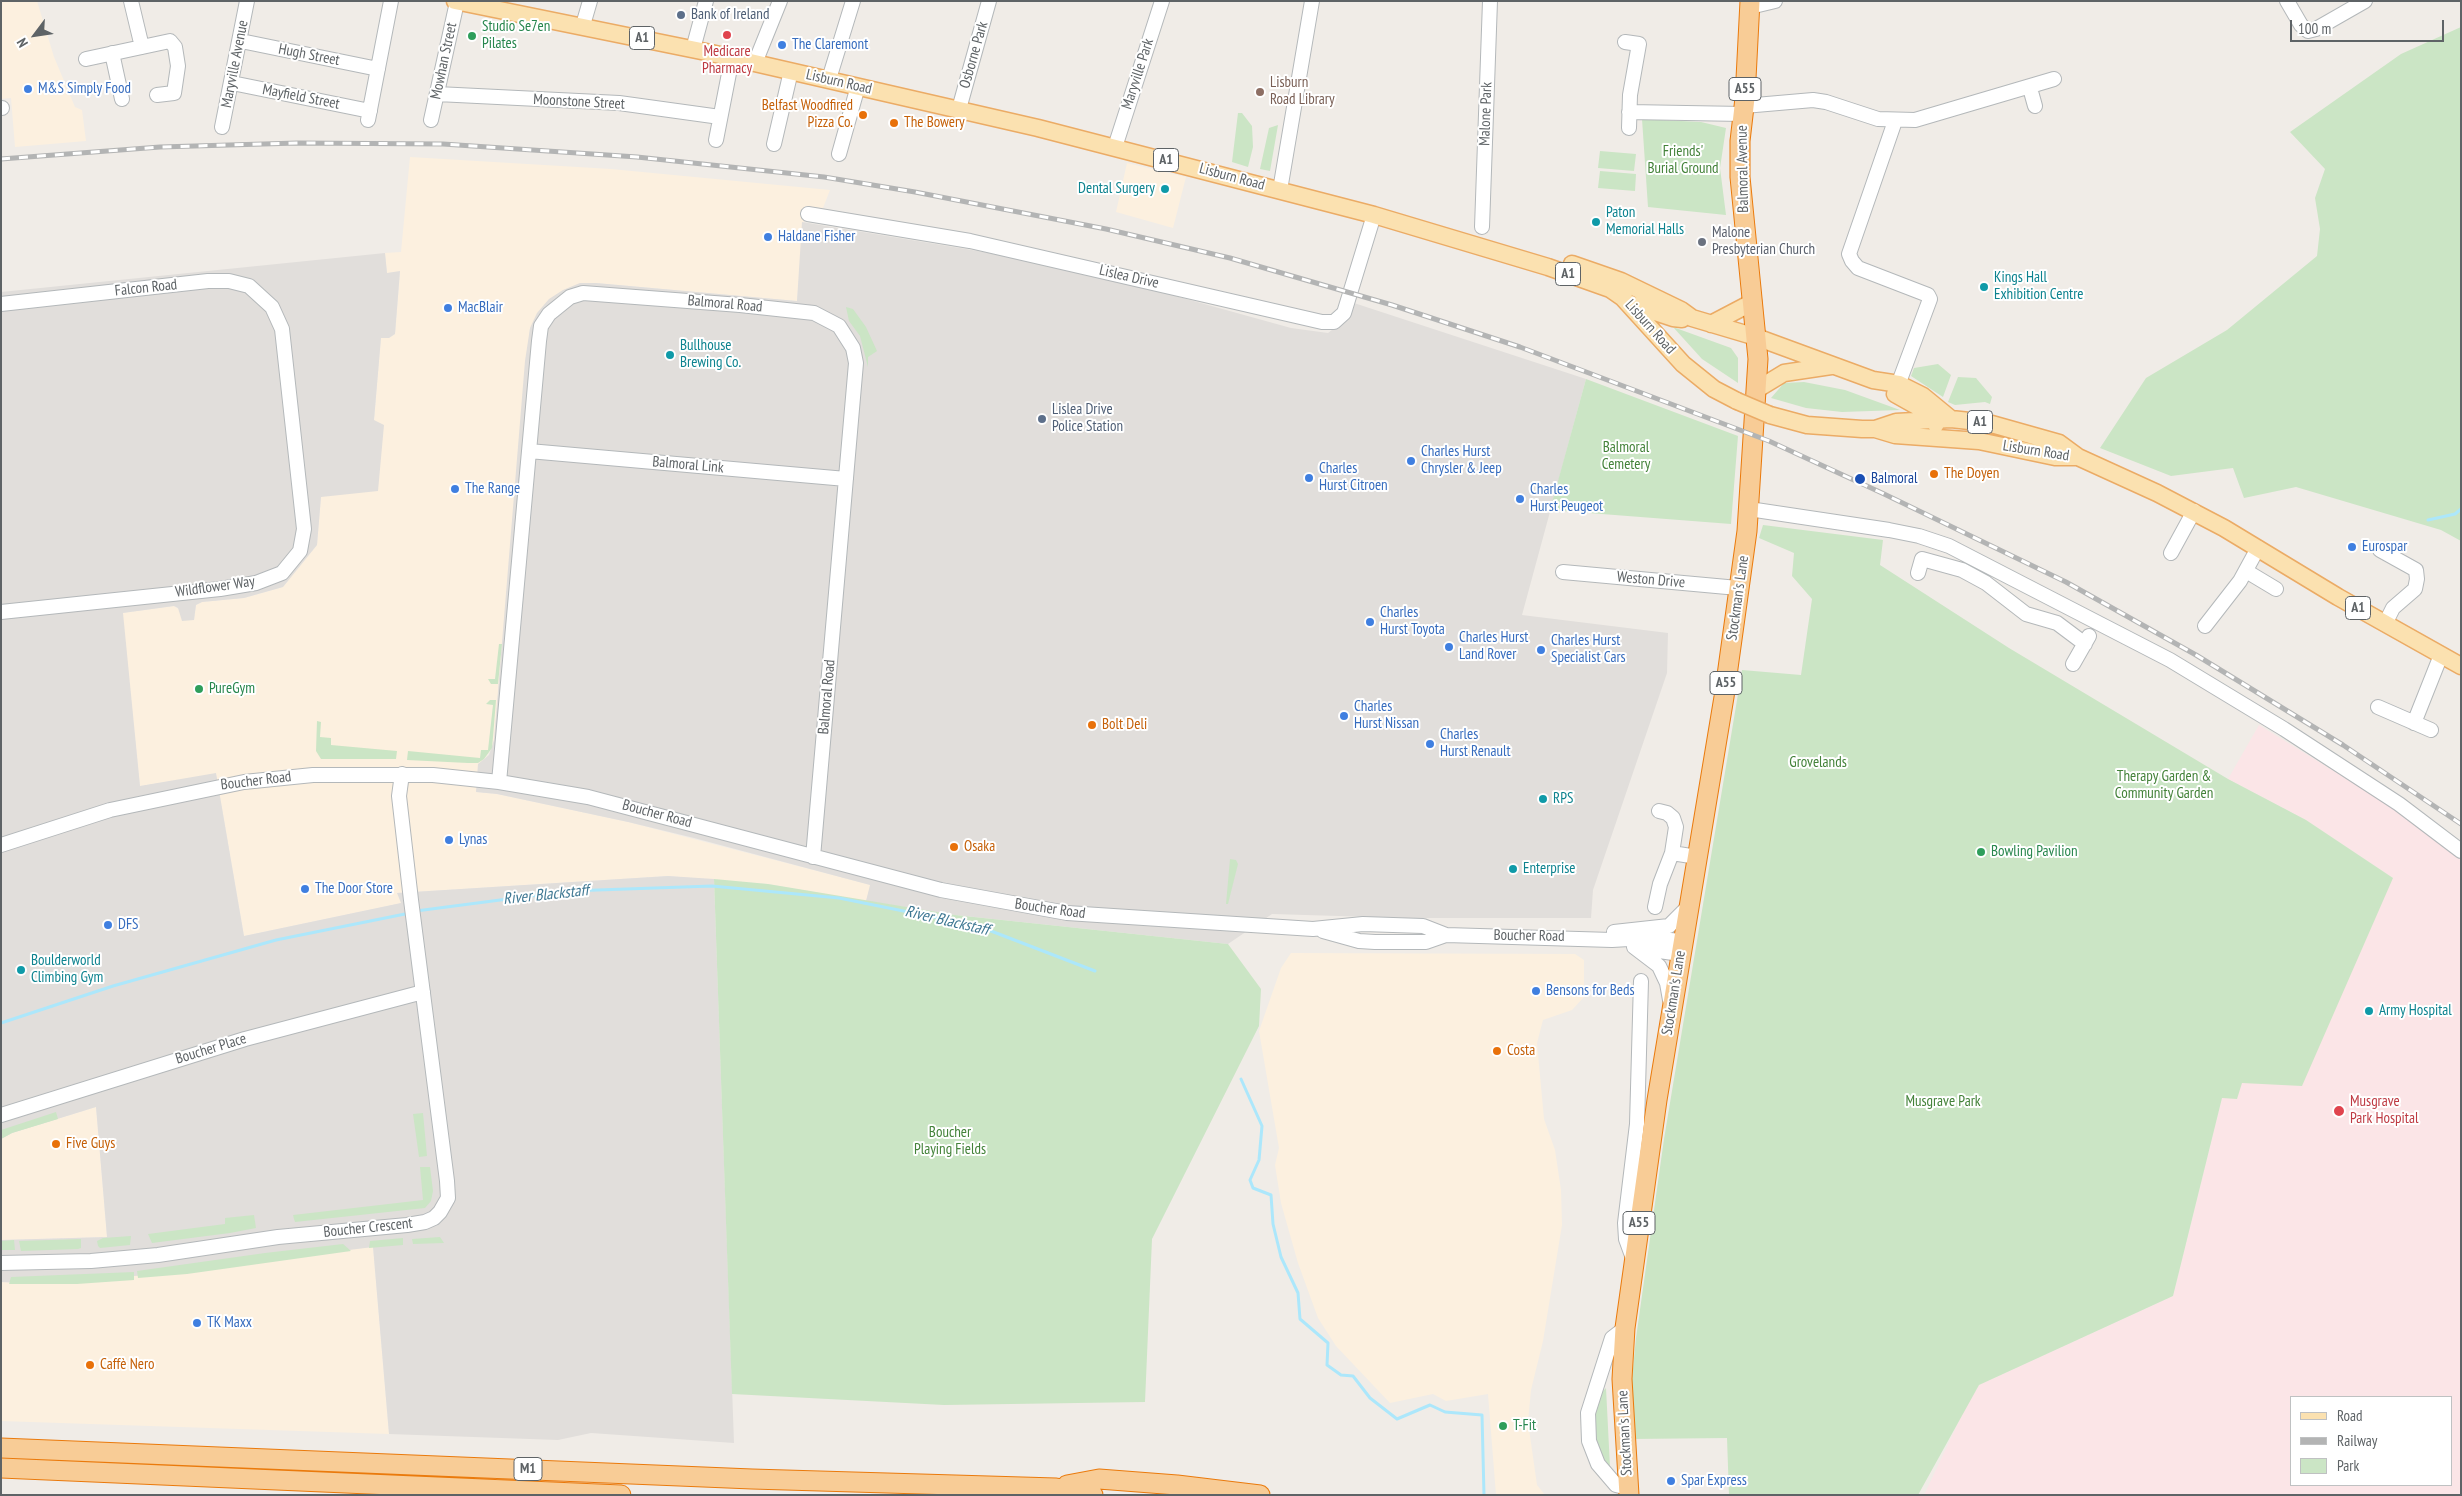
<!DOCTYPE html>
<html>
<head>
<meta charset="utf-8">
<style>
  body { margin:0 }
  #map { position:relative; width:2462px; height:1496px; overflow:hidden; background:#f0ece7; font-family:"PT Sans Narrow",sans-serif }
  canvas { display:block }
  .frame { position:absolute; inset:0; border:2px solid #5e6366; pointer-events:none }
  .legend { position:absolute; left:2290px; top:1396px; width:162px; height:90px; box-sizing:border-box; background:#fff; border:1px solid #bfc1c2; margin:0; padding:6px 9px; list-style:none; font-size:15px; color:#5e6366 }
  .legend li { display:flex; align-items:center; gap:10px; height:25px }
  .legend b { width:25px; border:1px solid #bfc1c2 }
  .north { position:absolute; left:10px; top:10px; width:50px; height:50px; -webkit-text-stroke:4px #fff; paint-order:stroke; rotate:239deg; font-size:14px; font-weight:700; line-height:20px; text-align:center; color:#5e6366 }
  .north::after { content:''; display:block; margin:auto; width:18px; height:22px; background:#5e6366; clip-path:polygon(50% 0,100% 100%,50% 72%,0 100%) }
  .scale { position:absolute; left:2290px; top:20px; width:154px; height:22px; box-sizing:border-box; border:2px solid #5e6366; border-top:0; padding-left:6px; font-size:15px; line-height:18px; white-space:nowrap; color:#5e6366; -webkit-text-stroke:4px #fff; paint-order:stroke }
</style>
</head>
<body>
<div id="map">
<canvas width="2462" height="1496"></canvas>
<div class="frame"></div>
<ul class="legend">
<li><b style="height:6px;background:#fbe1b0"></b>Road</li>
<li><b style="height:6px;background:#b3b4b4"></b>Railway</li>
<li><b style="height:14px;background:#cbe5c5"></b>Park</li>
</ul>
<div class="north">N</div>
<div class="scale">100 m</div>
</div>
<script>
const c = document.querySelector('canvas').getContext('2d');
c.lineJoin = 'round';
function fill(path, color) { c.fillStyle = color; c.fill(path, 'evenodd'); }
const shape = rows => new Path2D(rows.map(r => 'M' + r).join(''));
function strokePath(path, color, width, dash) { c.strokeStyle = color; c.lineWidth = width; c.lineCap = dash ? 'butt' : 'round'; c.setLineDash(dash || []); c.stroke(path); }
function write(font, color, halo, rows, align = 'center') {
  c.font = font + ' "PT Sans Narrow",sans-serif'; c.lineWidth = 4; c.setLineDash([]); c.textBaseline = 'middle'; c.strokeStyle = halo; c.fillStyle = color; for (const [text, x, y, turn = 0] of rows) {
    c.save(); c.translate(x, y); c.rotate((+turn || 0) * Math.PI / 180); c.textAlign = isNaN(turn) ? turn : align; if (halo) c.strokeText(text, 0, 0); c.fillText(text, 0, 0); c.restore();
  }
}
fill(shape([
  [1,1,37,1,54,57,75,107,82,110,86,141,15,147,11,98,1,99],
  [410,157,611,169,830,190,823,208,805,206,797,301,596,283,530,328,494,740,492,748,484,760,476,792,497,794,628,822,871,885,866,901,768,884,668,876,397,893,402,903,244,936,216,774,140,786,122,613,174,606,194,620,196,605,202,602,244,598,283,587,317,545,321,497,374,421,381,337,389,338,395,334,400,272,387,273,385,253,401,252],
  [1127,163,1186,177,1173,228,1116,212],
  [1291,953,1575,954,1584,960,1584,997,1572,1010,1543,1020,1537,1043,1544,1119,1555,1150,1561,1190,1562,1225,1543,1341,1531,1390,1528,1422,1537,1485,1545,1495,1496,1495,1488,1394,1446,1401,1433,1394,1390,1403,1336,1346,1318,1318,1298,1263,1281,1203,1275,1165,1279,1148,1259,1031,1281,968],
  [96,1107,107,1237,1,1240,1,1139,12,1133],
  [373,1247,389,1434,1,1421,1,1282,22,1283]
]), '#fcf0df');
fill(shape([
  [802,222,984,252,1143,287,1291,328,1328,333,1345,320,1354,303,1586,379,1522,615,1668,633,1667,673,1593,890,1591,918,1406,918,1272,914,1228,944,955,915,866,901,870,885,694,838,628,822,497,794,476,792,478,764,489,755,494,740,525,361,530,328,537,313,549,299,563,290,580,283,596,283,797,301],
  [385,253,387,273,400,271,395,334,389,338,381,338,374,420,384,425,378,491,321,497,317,545,283,587,244,598,202,602,196,605,194,620,182,621,178,608,174,606,123,613,140,786,216,773,244,936,401,903,397,893,668,876,714,879,734,1443,591,1433,558,1440,389,1434,373,1247,150,1275,22,1283,1,1282,1,1240,107,1237,96,1107,12,1133,1,1139,1,292]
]), '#e1dedb');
fill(shape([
  [2259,725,2389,805,2461,855,2461,1495,1924,1495,1969,1400,1979,1385,2173,1296,2222,1098,2242,1083,2393,878,2306,820,2228,779],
  [2291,1397,2451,1397,2451,1485,2291,1485]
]), '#fbe5e7');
fill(shape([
  [2461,27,2461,541,2441,530,2296,487,2244,498,2233,468,2171,476,2100,448,2146,378,2227,330,2317,256,2320,229,2315,198,2325,169,2290,132,2401,54],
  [1238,113,1242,113,1252,126,1253,147,1248,167,1232,162],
  [1642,119,1701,122,1726,128,1720,168,1726,215,1648,207],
  [1278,125,1270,171,1260,169,1269,128],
  [1600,151,1636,154,1634,171,1598,168],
  [1600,171,1636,174,1635,191,1598,188],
  [846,307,853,309,866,327,877,351,868,357,868,367,860,336,849,321],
  [1673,327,1731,348,1738,358,1738,383,1702,359],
  [1938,364,1951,375,1943,397,1911,376,1914,368],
  [1958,377,1976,378,1992,397,1990,404,1985,402,1955,405,1948,402],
  [1586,379,1738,436,1731,524,1550,510],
  [1804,382,1845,390,1900,410,1842,412,1806,408,1771,398,1784,383],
  [1763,525,1883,540,1880,565,2009,648,2228,779,2306,820,2393,878,2302,1086,2242,1083,2237,1099,2222,1098,2173,1296,1979,1385,1918,1495,1729,1495,1727,1438,1632,1439,1630,1399,1636,1338,1664,1139,1742,670,1801,675,1812,599,1792,576,1794,553,1759,538],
  [499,644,502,644,498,684,491,684,488,679,495,679],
  [490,700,496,700,493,737,492,748,484,759,478,763,468,763,407,760,408,751,480,758,481,750,488,750,493,705,486,704],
  [317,721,321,722,320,737,331,738,331,745,397,751,396,759,321,759,316,751],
  [1230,859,1236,860,1238,864,1228,904,1226,904],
  [714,879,768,884,955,915,1228,944,1261,989,1259,1026,1152,1239,1145,1402,944,1405,732,1394],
  [56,1112,58,1119,12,1133,1,1139,1,1130],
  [423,1113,427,1156,419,1157,413,1114],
  [420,1167,430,1167,433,1191,431,1201,425,1208,295,1222,294,1219,293,1215,423,1200],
  [254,1215,256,1228,230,1233,152,1243,148,1234,225,1224,225,1218],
  [131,1236,130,1245,100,1248,98,1246,97,1241,103,1238],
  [440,1237,444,1243,413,1244,412,1239],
  [403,1238,403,1245,369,1248,370,1241],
  [81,1239,81,1248,78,1249,21,1251,19,1241],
  [14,1240,15,1250,1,1250,1,1241],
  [343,1244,351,1251,187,1274,138,1278,137,1271,265,1253],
  [134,1272,134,1280,77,1284,9,1284,11,1277],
  [1606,1388,1610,1467,1607,1468,1593,1443,1592,1413,1600,1394]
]), '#cbe5c5');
strokePath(shape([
  [2428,520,2455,514,2461,509],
  [416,911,569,891,712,886,839,898,978,926,1095,971],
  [1,1023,113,986,276,940,410,913],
  [1241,1079,1262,1126,1259,1160,1250,1180,1253,1188,1271,1195,1273,1224,1281,1257,1298,1293,1300,1319,1328,1343,1327,1365,1341,1375,1353,1376,1370,1398,1397,1419,1430,1405,1445,1412,1482,1415,1484,1495]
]), '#ace7fb', 3);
const minor = shape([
  [131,1,142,47],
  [2287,1,2301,25,2308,31,2316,29,2365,1],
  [1750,7,1775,1],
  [583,25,590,1],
  [241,41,378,69],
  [1625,42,1639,44,1630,95,1629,128],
  [693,49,706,1],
  [112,53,122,99],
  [86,59,170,41,175,47,178,66,174,93,157,95],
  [755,63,780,1],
  [829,79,853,1],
  [232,83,370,111],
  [2030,88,2035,106],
  [437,94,619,103,720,117],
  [1744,106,1813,100,1826,102,1878,119,1915,120,2054,79],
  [1,108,2,108],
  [959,109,989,1],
  [1629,112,1743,114],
  [368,120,391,1],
  [431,120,457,2],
  [1895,121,1849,254,1852,261,1858,268,1928,295,1930,299,1895,393],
  [222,127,247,1],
  [716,140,732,58],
  [774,144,791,71],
  [1115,147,1162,1],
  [839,154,858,86],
  [1280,190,1312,1],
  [808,214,970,241,1322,322,1334,322,1344,313,1374,215],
  [1482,227,1490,1],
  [1,304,208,281,229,281,249,286,272,307,282,329,304,529,300,551,282,573,256,583,220,589,1,612],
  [529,451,846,479],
  [1749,509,1889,530,1919,536,1949,546,2170,660,2284,729,2399,804,2461,851],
  [2380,550,2416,570,2417,579,2415,589,2393,608,2385,624],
  [2171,553,2194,511],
  [2246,571,2276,589],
  [1563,572,1738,588],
  [1918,573,1922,559,1962,570,1986,583,2026,614,2057,623,2085,644],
  [2205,626,2240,581,2258,548],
  [2073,664,2089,636],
  [2378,707,2431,730],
  [2414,723,2441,655],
  [499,782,539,341,541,326,549,314,570,297,583,293,740,305,814,313,839,326,853,348,856,363,813,857],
  [1,845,110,810,244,782,313,775,433,775,499,782,588,797,941,890,1067,913,1313,929,1363,924,1423,926,1446,935],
  [1672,853,1697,857],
  [1655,907,1660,884,1672,853,1676,827,1673,818,1667,813,1659,811],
  [1323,931,1359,941,1375,942,1426,942,1446,935,1612,940,1646,938,1682,941],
  [1614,932,1669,926,1688,907],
  [1634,947,1659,966,1667,983,1670,1000],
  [1639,948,1680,954],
  [1,1115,245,1039,423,992],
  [1634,1261,1626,1239,1625,1223,1637,1124,1641,981],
  [1,1263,91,1261,158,1255,278,1237,407,1225,425,1222,434,1218,440,1212,448,1198,447,1181,411,900,399,796,402,774],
  [1625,1328,1612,1338,1588,1413,1589,1441,1598,1464,1616,1485,1628,1488]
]);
const major = shape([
  [455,1,711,53,1038,128,1374,215,1548,267,1610,289,1623,298,1683,364,1714,389,1737,401],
  [1572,264,1621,281,1681,310,1692,318,1756,337,1873,380,1899,384,1923,396,1951,419],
  [1634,305,1673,318,1682,319],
  [1711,324,1753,302],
  [1756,390,1784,373,1831,366],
  [1895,394,1920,408,1936,424],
  [1770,415,1807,425,1862,429,1875,429,1896,422,1951,419,1988,423,2059,443,2078,457,2157,493,2224,528,2338,597,2461,666],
  [1875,429,1895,435,1979,441,2055,457,2078,457]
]);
const highway = shape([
  [1,1448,752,1479,1056,1488,1093,1495],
  [1,1468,621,1495],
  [1067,1485,1099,1479,1177,1485,1260,1495],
  [1629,1495,1622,1379,1625,1328,1657,1100,1724,697,1747,531,1758,359,1740,177,1740,141,1745,98,1750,1]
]);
strokePath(minor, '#b4b8ba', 16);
strokePath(major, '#ebab65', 19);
strokePath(highway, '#ea7a0c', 21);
strokePath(minor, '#fff', 14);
strokePath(major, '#fbe1b0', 16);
strokePath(highway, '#f8cc96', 19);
const rail = shape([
  [1,159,160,147,298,143,443,144,637,157,824,177,915,192,1106,229,1230,258,1392,305,1520,347,1769,441,1882,493,2066,582,2196,655,2343,745,2461,824]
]);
strokePath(rail, '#b3b4b4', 5);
strokePath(rail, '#fff', 3, [9]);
const majorBridge = shape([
  [1737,401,1770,415]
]);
strokePath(majorBridge, '#ebab65', 19, []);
strokePath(majorBridge, '#fbe1b0', 16);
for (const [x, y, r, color] of [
  [681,15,5,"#5c6f8a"],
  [727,35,5,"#e0444e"],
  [472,36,5,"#2e9e5b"],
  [782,45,5,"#3f7fe0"],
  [28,89,5,"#3f7fe0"],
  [1260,92,5,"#8d6e63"],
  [863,115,5,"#e8710a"],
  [894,123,5,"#e8710a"],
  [1165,189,5,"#0f9aa8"],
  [1596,222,5,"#0f9aa8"],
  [768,237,5,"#3f7fe0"],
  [1702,242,5,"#6b7280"],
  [1984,287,5,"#0f9aa8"],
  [448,308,5,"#3f7fe0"],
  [670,355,5,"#0f9aa8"],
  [1042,419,5,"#5c6f8a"],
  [1411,461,5,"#3f7fe0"],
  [1934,474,5,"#e8710a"],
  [1309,478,5,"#3f7fe0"],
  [1860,479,6,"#1a4fb4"],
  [455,489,5,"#3f7fe0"],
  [1520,499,5,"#3f7fe0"],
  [2352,547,5,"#3f7fe0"],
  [1370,622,5,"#3f7fe0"],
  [1449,647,5,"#3f7fe0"],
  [1541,650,5,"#3f7fe0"],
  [199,689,5,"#2e9e5b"],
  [1344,716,5,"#3f7fe0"],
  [1092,725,5,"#e8710a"],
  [1430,744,5,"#3f7fe0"],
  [1543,799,5,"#0f9aa8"],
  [449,840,5,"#3f7fe0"],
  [954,847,5,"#e8710a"],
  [1981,852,5,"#2e9e5b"],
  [1513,869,5,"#0f9aa8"],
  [305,889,5,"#3f7fe0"],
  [108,925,5,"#3f7fe0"],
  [21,970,5,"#0f9aa8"],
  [1536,991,5,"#3f7fe0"],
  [2369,1011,5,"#0f9aa8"],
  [1497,1051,5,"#e8710a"],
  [2339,1111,6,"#e0444e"],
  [56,1144,5,"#e8710a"],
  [197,1323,5,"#3f7fe0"],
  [90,1365,5,"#e8710a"],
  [1503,1426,5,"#2e9e5b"],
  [1671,1481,5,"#3f7fe0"]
]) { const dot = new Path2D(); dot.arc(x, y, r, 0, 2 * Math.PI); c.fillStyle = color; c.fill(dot); strokePath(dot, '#fff', 2); }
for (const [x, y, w] of [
  [642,38,25],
  [1745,89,32],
  [1166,160,25],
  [1568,274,25],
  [1980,422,25],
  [2358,608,25],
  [1726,683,32],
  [1639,1223,32],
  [528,1469,28]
]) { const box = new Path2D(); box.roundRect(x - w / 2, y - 11.5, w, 23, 4); c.fillStyle = '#fff'; c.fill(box); strokePath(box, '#5e6366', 1); }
write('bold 14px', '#5e6366', null, [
  ["A1",642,38],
  ["A55",1745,89],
  ["A1",1166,160],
  ["A1",1568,274],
  ["A1",1980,422],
  ["A1",2358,608],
  ["A55",1726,683],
  ["A55",1639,1223],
  ["M1",528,1469]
]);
write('15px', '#4e5e75', '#fff', [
  ["Bank of Ireland",691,15],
  ["Lislea Drive",1052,410],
  ["Police Station",1052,427]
], 'left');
write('15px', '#27864d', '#fff', [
  ["Studio Se7en",482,27],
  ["Pilates",482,44],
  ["PureGym",209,689],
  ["Bowling Pavilion",1991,852],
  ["T-Fit",1513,1426]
], 'left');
write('15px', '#366cbe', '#fff', [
  ["The Claremont",792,45],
  ["M&S Simply Food",38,89],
  ["Haldane Fisher",778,237],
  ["MacBlair",458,308],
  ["Charles Hurst",1421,452],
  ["Chrysler & Jeep",1421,469],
  ["Charles",1319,469],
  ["Hurst Citroen",1319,486],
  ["The Range",465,489],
  ["Charles",1530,490],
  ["Hurst Peugeot",1530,507],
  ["Eurospar",2362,547],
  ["Charles",1380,613],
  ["Hurst Toyota",1380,630],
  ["Charles Hurst",1459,638],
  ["Land Rover",1459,655],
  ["Charles Hurst",1551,641],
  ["Specialist Cars",1551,658],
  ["Charles",1354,707],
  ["Hurst Nissan",1354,724],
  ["Charles",1440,735],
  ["Hurst Renault",1440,752],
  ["Lynas",459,840],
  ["The Door Store",315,889],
  ["DFS",118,925],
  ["Bensons for Beds",1546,991],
  ["TK Maxx",207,1323],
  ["Spar Express",1681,1481]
], 'left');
write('15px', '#be3a42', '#fff', [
  ["Medicare",727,52],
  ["Pharmacy",727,69],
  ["Musgrave",2350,1102,"left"],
  ["Park Hospital",2350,1119,"left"]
]);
write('15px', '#5e6366', '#fff', [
  ["Hugh Street",309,55,11],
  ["Osborne Park",974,55,-74],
  ["Mowhan Street",444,61,-78],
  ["Maryville Avenue",235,64,-79],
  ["Maryville Park",1138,74,-72],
  ["Lisburn Road",839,82,13],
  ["Mayfield Street",301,97,11],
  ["Moonstone Street",579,102,3],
  ["Malone Park",1486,114,-88],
  ["Balmoral Avenue",1743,169,-91],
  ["Lisburn Road",1232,177,15],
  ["Lislea Drive",1129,277,13],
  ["Falcon Road",146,288,-6],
  ["Balmoral Road",725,304,5],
  ["Lisburn Road",1650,327,48],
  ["Lisburn Road",2036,451,9],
  ["Balmoral Link",688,465,5],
  ["Weston Drive",1651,580,5],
  ["Wildflower Way",215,587,-8],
  ["Stockman's Lane",1738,598,-82],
  ["Balmoral Road",827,697,-85],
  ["Boucher Road",256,781,-7],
  ["Boucher Road",657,814,15],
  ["Boucher Road",1050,909,8],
  ["Boucher Road",1529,936,1],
  ["Stockman's Lane",1674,993,-81],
  ["Boucher Place",211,1049,-17],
  ["Boucher Crescent",368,1228,-6],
  ["Stockman's Lane",1625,1433,-93]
]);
write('15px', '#785e54', '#fff', [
  ["Lisburn",1270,83],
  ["Road Library",1270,100]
], 'left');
write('15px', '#c56008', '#fff', [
  ["Belfast Woodfired",853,106,"right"],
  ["Pizza Co.",853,123,"right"],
  ["The Bowery",904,123],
  ["The Doyen",1944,474],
  ["Bolt Deli",1102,725],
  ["Osaka",964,847],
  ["Costa",1507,1051],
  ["Five Guys",66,1144],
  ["Caffè Nero",100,1365]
], 'left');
write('15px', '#438239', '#fff', [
  ["Friends'",1683,152],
  ["Burial Ground",1683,169],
  ["Balmoral",1626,448],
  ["Cemetery",1626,465],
  ["Grovelands",1818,763],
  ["Therapy Garden &",2164,777],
  ["Community Garden",2164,794],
  ["Musgrave Park",1943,1102],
  ["Boucher",950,1133],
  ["Playing Fields",950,1150]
]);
write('15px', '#0d838f', '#fff', [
  ["Dental Surgery",1155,189,"right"],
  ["Paton",1606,213],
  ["Memorial Halls",1606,230],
  ["Kings Hall",1994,278],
  ["Exhibition Centre",1994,295],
  ["Bullhouse",680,346],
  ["Brewing Co.",680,363],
  ["RPS",1553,799],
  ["Enterprise",1523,869],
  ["Boulderworld",31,961],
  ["Climbing Gym",31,978],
  ["Army Hospital",2379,1011]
], 'left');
write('15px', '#5b616d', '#fff', [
  ["Malone",1712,233],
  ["Presbyterian Church",1712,250]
], 'left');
write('15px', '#164399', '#fff', [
  ["Balmoral",1871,479]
], 'left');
write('italic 16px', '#3f7893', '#fff', [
  ["River Blackstaff",546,895,-6],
  ["River Blackstaff",947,921,13]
]);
</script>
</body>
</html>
